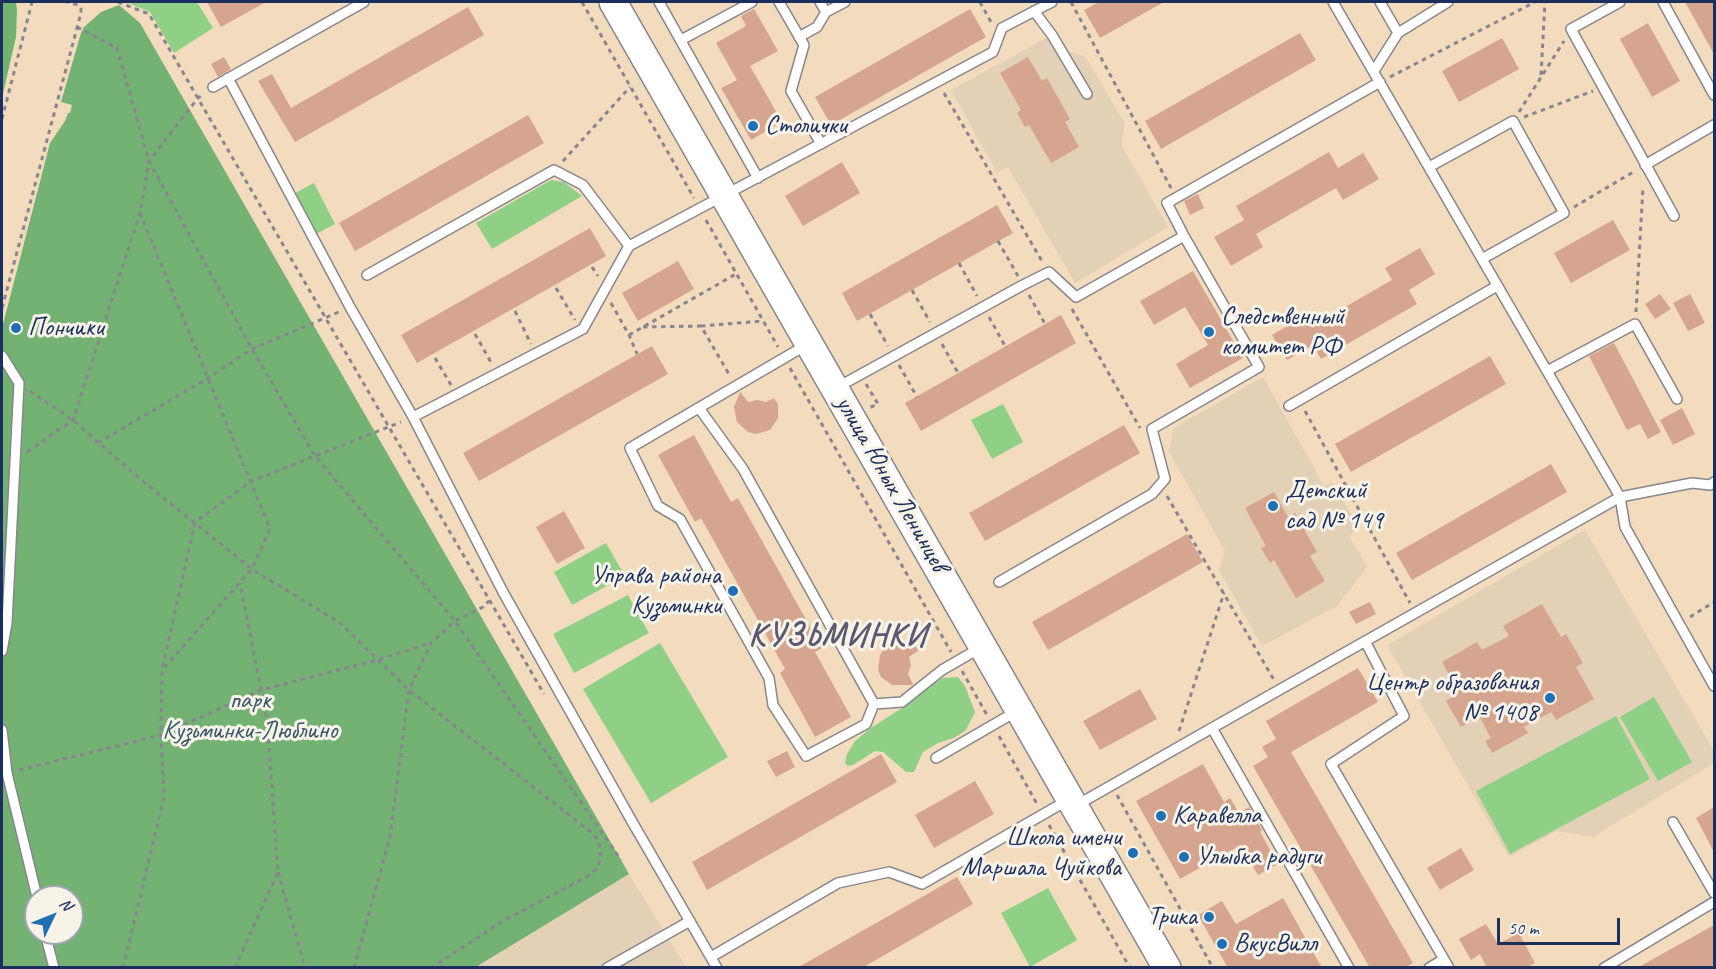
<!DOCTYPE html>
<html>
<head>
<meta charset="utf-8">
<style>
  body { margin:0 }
  #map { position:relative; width:1716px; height:969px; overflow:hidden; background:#f3dcbd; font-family:Caveat,sans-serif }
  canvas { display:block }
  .frame { position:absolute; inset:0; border:3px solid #1b2f5e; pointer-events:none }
  .north { position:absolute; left:24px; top:885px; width:60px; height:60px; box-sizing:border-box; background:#f7f3e8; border:2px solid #9fa5b1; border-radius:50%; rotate:47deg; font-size:16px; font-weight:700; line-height:24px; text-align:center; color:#1b2f5e }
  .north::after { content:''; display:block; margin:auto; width:21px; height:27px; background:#1f6fb2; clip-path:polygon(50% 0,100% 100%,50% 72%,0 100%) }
  .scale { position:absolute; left:1497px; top:918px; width:123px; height:27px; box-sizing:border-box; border:3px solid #1b2f5e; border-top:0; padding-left:8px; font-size:18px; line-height:21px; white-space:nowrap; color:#1b2f5e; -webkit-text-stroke:4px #f7f3e8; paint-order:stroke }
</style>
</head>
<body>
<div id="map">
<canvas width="1716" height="969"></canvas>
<div class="frame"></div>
<div class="north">N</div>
<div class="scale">50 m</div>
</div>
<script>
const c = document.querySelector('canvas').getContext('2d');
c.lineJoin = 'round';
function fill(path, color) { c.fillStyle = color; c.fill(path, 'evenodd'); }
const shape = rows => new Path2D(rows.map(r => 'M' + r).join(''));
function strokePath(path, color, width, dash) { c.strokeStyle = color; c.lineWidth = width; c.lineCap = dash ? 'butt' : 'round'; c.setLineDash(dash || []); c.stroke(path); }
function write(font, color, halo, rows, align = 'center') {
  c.font = font + ' Caveat,sans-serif'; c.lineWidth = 6; c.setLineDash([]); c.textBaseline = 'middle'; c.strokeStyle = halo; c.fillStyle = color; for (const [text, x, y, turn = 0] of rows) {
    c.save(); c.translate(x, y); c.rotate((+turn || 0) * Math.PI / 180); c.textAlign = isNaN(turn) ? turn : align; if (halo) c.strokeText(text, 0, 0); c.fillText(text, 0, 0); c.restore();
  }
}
fill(shape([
  [1057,32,1069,52,1085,56,1125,124,1121,144,1168,227,1075,283,1008,167,997,173,951,90],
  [1263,377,1324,486,1332,482,1358,525,1350,537,1367,567,1337,606,1262,646,1219,570,1225,551,1169,451,1174,428],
  [1585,530,1714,751,1714,763,1593,837,1556,831,1509,857,1387,645],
  [629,874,686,967,476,968]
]), '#e2d1b6');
fill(shape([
  [126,2,197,2,213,28,174,53,150,12],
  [551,180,564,182,582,196,492,249,476,223],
  [314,183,335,224,316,234,295,193],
  [1003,404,1023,442,992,459,971,420],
  [606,543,625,576,572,605,554,572],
  [628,595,649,633,574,673,553,634],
  [660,643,728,757,651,803,583,689],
  [958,677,965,686,975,712,966,730,954,738,938,743,923,752,914,772,906,772,883,752,875,751,853,765,848,766,845,763,847,754,855,741,868,730,911,702,928,687,943,678],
  [1654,697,1692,762,1658,781,1620,717],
  [1616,716,1650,779,1510,854,1476,791],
  [1048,888,1077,940,1030,967,1001,913]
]), '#90d086');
fill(shape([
  [2,2,16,2,17,10,16,37,2,98],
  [119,5,140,23,629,874,476,967,2,968,2,328,50,143,65,121,68,113,70,113,72,105,61,102,81,33,84,27,101,12],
  [36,897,72,897,72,933,36,933]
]), '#74b273');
fill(shape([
  [207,2,266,2,221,27],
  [1099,2,1164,2,1100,38,1084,10],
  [1685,2,1714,2,1714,54],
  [468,7,484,35,295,142,258,81,272,74,291,108],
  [754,9,778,51,750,66,782,122,751,140,721,88,737,80,716,43,746,26,741,16],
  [970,9,986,37,831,125,815,97],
  [1648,23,1680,81,1652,97,1620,39],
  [1300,33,1316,60,1161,149,1145,121],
  [1502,38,1519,69,1459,102,1442,71],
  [224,57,231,69,218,77,211,64],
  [1028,57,1042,81,1047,78,1070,119,1065,122,1079,147,1051,163,1029,125,1025,127,1017,113,1021,110,1000,73],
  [528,115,544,143,355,251,339,223],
  [1329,152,1338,168,1363,153,1379,179,1343,200,1336,188,1256,234,1263,247,1231,266,1214,237,1244,220,1236,206],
  [842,162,860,193,803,226,785,196],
  [1198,194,1204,208,1190,215,1184,201],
  [997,205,1013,233,857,321,842,293],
  [1613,220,1630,250,1571,283,1554,253],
  [590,228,606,256,417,363,401,335],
  [1420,248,1435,274,1409,290,1417,304,1321,359,1313,345,1287,360,1272,335,1306,315,1312,326,1392,280,1385,268],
  [678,261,694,289,638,321,622,293],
  [1193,271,1243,358,1190,388,1176,364,1208,345,1185,307,1154,325,1140,301],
  [1660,294,1671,309,1655,319,1645,304],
  [1690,294,1705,323,1688,331,1673,303],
  [1061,315,1076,343,921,431,905,403],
  [1614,343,1661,432,1648,439,1640,424,1627,430,1589,356],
  [652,346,668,374,479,481,463,453],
  [1490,356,1506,384,1351,472,1335,444],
  [740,392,748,402,757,400,766,402,774,398,778,404,778,418,770,430,756,434,748,432,737,422,734,407],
  [1682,408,1695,434,1673,445,1660,420],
  [1124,425,1140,453,985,541,969,513],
  [694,435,731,502,738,498,822,648,815,652,851,717,815,737,780,673,785,669,701,518,695,522,658,455],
  [1551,464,1567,492,1412,580,1396,553],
  [1274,492,1288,517,1295,513,1317,552,1310,556,1325,581,1296,598,1274,560,1270,563,1261,548,1266,546,1245,508],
  [564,511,585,548,557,564,536,527],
  [1187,534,1203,562,1048,650,1032,622],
  [1370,602,1376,614,1356,624,1349,612],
  [1542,604,1561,637,1566,634,1583,663,1576,667,1594,699,1556,720,1551,712,1524,727,1528,733,1492,753,1485,741,1491,738,1479,716,1461,727,1446,701,1459,693,1442,662,1477,642,1482,650,1509,636,1503,626],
  [897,642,905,643,921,649,909,657,911,665,908,674,913,684,912,685,892,685,881,677,878,670,880,655,884,649],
  [1358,668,1378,702,1291,752,1413,963,1404,968,1370,968,1253,766,1268,757,1262,747,1276,739,1266,721],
  [1140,689,1157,719,1100,750,1083,721],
  [787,751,795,767,776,777,767,761],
  [881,754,897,782,707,890,692,862],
  [1203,764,1224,802,1230,798,1239,813,1249,807,1262,830,1260,832,1278,864,1258,875,1241,845,1180,879,1136,801],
  [975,781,994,814,934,848,915,815],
  [1714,807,1714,852,1696,818],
  [1461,848,1474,870,1440,890,1427,868],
  [957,877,973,904,862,968,797,968],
  [1283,898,1322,968,1228,968,1198,915,1222,901,1236,924],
  [1486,924,1498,944,1519,933,1535,963,1526,968,1487,968,1480,954,1471,960,1459,939],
  [1714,925,1714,964,1708,968,1637,968]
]), '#d5a590');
const lane = shape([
  [659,2,758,178],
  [779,2,804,45,791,91,821,144],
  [820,2,826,12],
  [1333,2,1620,497,1625,527,1714,686],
  [1380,2,1398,33],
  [1620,2,1571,29,1674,216],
  [1663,2,1714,95],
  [1034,11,1052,35,1087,94],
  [799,37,817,27,826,12,845,2],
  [681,40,752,2],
  [1374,71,1398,33,1448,2],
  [228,78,350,307,413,417,583,329,629,246,993,52,1002,28,1052,2],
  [213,87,364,2],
  [1645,165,1714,125],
  [1429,167,1513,121,1564,213,1482,259],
  [1184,236,1167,203,1380,82],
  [367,275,554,170,583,185,629,246],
  [2,356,19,383,7,623,2,651],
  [1547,371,1635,324,1677,399],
  [836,388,1023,285,1049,272,1076,297,1184,236,1259,367,1152,429,1165,479,1152,494,999,582],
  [1289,406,1497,286],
  [699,408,743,469,874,704,866,724,806,756,773,705,769,678,680,519,658,506,630,448,808,344],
  [413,417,503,592,634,825,717,968],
  [1365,641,1404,716,1331,764,1449,968],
  [874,704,902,702,942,670,980,648],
  [1212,728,1620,497,1692,483,1710,485,1714,482],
  [2,730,7,773,37,897],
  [936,758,1017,711],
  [1077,805,1212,728,1349,968],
  [1673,822,1714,893],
  [45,933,54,968],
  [711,957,838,883,889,872,922,884,1068,800],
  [607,968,690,921],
  [1429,968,1444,959],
  [1604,968,1714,902]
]);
const secondary = shape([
  [613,2,1167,968]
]);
strokePath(lane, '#87868e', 12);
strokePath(secondary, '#87868e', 30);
strokePath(shape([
  [118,2,149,14,544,694],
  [582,2,694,198],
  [980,2,991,22],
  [1071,2,1171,188],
  [77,27,117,48,149,161,252,349,315,456,455,621,621,860],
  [1541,75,1545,2],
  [1390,77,1535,2],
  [944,93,1043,263],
  [1519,112,1564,41],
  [1524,117,1593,91],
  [2,119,32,2],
  [563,161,630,87],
  [1574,207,1635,171],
  [140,213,270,529,252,569,163,669],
  [706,220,778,347],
  [998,241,1018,276],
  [959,263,977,296],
  [592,267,598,276],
  [556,288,575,320],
  [912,290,930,322],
  [1029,295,1045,324],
  [611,303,629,335,637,354],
  [2,308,81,13,81,9,78,5,67,2],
  [1072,309,1140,428],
  [515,311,531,344],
  [1636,312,1643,187],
  [870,314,888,346],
  [989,317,1005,346],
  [701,326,763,321],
  [643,327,701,326,730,376],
  [475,334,492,364],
  [629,335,736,274],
  [942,344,958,373],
  [435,358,451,385],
  [899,365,917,397],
  [790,368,951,652],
  [866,384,878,404,869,408],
  [30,391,73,420,140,479,252,569,340,623,409,690,591,832,599,841,601,859,595,870,588,876,503,921,431,968],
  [1305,411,1410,603],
  [98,443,208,378,252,349,339,312],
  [27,452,73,420,140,213,149,161,198,98,204,94],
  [1167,496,1274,680],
  [1690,617,1714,602],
  [962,671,987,715],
  [1179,731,1224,593],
  [999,736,1037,804],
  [19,770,161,735,261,690,377,660,431,643],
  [1117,795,1213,968],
  [1049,825,1130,968],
  [278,872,305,968],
  [123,968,164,797,161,735,162,670,195,522,252,481,401,422],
  [235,968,278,872,267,720,240,583],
  [354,968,390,837,409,690,431,643,455,621,483,607,489,601]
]), '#87868e', 3, [4.5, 4.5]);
strokePath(lane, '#fff', 9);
strokePath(secondary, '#fff', 27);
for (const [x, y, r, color] of [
  [753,126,6,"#1f6fb2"],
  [16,328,6,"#1f6fb2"],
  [1209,332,6,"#1f6fb2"],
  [1273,506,6,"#1f6fb2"],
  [733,591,6,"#1f6fb2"],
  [1550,698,6,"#1f6fb2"],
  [1161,816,6,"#1f6fb2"],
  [1133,853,6,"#1f6fb2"],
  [1184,857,6,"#1f6fb2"],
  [1209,917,6,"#1f6fb2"],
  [1222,944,6,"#1f6fb2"]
]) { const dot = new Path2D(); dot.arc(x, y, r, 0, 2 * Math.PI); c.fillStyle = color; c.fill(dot); strokePath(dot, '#f7f3e8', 2); }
write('26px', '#1b2f5e', '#f7f3e8', [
  ["Столички",765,126],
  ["Следственный",1221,317],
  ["комитет РФ",1221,347],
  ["Пончики",28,328],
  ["Детский",1285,491],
  ["сад № 149",1285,521],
  ["Управа района",721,576,"right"],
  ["Кузьминки",721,606,"right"],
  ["Центр образования",1538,683,"right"],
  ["№ 1408",1538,713,"right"],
  ["Каравелла",1173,816],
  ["Школа имени",1121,838,"right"],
  ["Маршала Чуйкова",1121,868,"right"],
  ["Улыбка радуги",1196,857],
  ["Трика",1197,917,"right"],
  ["ВкусВилл",1234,944]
], 'left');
write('26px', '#1b2f5e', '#f7f3e8', [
  ["улица Юных Ленинцев",891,484,60]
]);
write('26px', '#385768', '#f7f3e8', [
  ["парк",250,701],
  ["Кузьминки-Люблино",250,731]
]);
c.letterSpacing = '1.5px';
write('bold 32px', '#5c5870', '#f7f3e8', [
  ["КУЗЬМИНКИ",838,637]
]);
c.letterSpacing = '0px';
</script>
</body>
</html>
